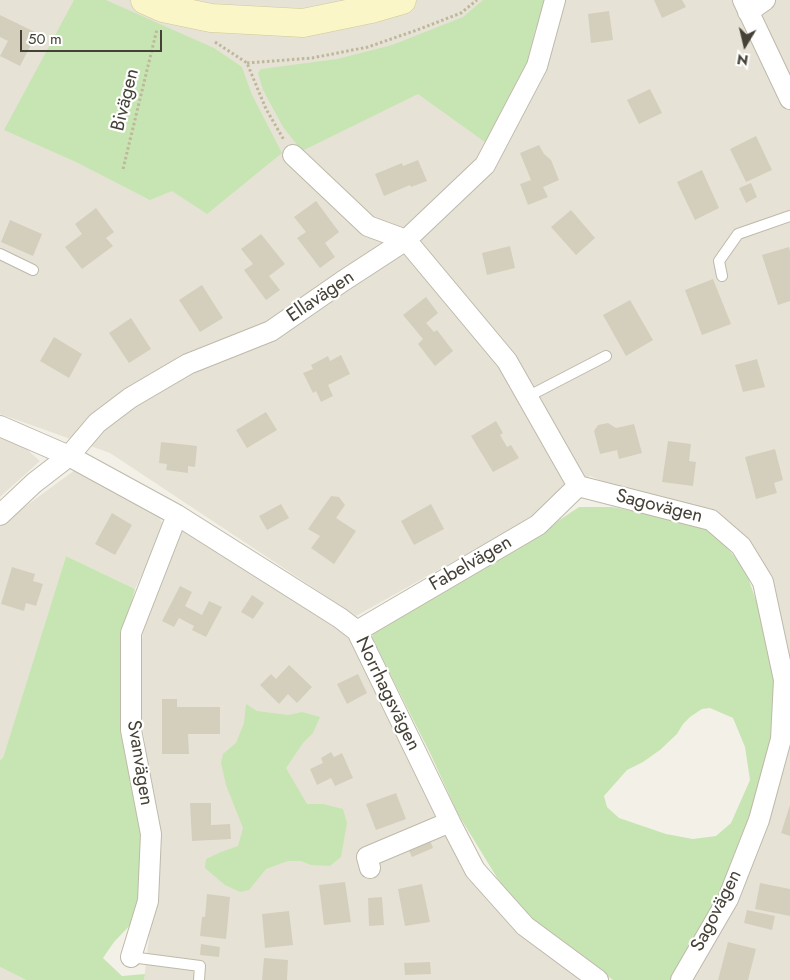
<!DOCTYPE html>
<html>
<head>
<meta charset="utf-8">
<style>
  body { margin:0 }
  #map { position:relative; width:790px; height:980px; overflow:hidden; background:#f3f1e7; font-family:Jost,sans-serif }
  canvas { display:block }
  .north { position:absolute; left:720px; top:20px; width:50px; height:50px; -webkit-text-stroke:4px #fff; paint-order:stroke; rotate:189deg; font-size:14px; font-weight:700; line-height:20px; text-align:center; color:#454136 }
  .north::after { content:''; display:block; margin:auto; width:18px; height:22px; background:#454136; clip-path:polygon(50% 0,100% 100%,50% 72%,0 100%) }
  .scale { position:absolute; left:20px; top:30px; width:142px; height:22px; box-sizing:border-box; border:2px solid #454136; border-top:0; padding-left:6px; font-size:15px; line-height:18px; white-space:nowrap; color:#454136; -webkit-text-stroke:4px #fff; paint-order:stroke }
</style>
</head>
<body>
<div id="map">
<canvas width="790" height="980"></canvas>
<div class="north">N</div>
<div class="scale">50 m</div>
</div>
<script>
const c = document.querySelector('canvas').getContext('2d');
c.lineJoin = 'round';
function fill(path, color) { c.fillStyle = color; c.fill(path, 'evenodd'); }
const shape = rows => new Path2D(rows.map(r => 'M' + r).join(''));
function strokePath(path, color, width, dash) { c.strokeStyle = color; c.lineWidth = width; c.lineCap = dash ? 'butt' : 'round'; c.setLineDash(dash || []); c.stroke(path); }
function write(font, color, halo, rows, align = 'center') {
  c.font = font + ' Jost,sans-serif'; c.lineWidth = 4.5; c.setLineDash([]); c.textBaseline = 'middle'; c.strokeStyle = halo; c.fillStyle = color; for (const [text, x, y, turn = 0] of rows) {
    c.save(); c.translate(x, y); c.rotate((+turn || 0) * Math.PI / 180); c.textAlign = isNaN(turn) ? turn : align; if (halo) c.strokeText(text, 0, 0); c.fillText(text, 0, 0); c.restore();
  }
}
fill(shape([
  [0,0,790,0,790,980,689,980,775,790,753,546,590,476,536,515,356,616,110,453,0,414],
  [0,438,23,446,40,461,0,497],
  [83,464,159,515,163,526,155,547,135,589,66,556,3,759,0,760,0,525],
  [184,527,344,634,366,657,463,866,584,980,144,980,154,895,156,837,144,737,135,687,148,597],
  [0,967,26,980,0,980]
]), '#e6e3d6');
fill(shape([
  [74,0,106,0,214,48,242,67,252,95,282,153,207,214,172,191,150,200,76,162,4,130],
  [483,0,548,0,535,30,524,74,489,145,418,94,302,151,283,127,263,90,258,73,261,69,337,59,392,45,463,17],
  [579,507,612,507,658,516,698,525,718,537,745,569,765,626,776,689,773,755,718,901,672,980,613,980,585,959,536,927,499,881,458,814,431,755,372,638,373,630,540,533],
  [710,708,733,718,745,747,750,780,731,823,716,836,693,839,666,834,619,818,607,807,604,796,627,770,643,762,660,750,677,734,683,724,690,717,702,709],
  [66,556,135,589,129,612,143,818,145,883,134,921,114,942,103,958,122,976,145,974,144,980,26,980,0,967,0,760,3,758],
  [246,704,257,711,288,715,302,712,320,717,313,733,303,743,286,768,307,804,323,804,343,809,347,823,341,857,330,866,311,865,301,861,288,861,266,869,249,890,240,892,225,885,205,868,206,859,221,852,238,846,243,828,226,785,221,763,223,754,236,743,244,723]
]), '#c7e5b2');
fill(shape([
  [654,0,682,0,686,7,662,18],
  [609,11,613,40,591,43,588,14],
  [0,15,37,33,20,66,0,56,8,41,0,37],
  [650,89,662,113,639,124,627,100],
  [756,136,772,170,746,182,730,149],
  [539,145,544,154,551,160,559,180,543,187,548,197,528,205,520,184,531,180,520,153],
  [418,160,427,181,411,187,410,185,384,196,375,174,402,163,403,166],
  [702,170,719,208,695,220,677,182],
  [751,183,757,197,746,203,739,188],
  [316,201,339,232,325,243,335,257,320,268,297,238,306,232,294,217],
  [96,208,114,232,106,238,113,246,82,269,65,247,82,234,75,224],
  [571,210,595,238,576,255,551,227],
  [10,220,42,234,33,256,1,242],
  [261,234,285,264,269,276,280,290,266,300,244,270,253,264,241,249],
  [510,246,515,268,487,275,482,253],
  [789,247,790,251,790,301,778,305,762,255],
  [713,279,731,324,702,335,685,290],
  [202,285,223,318,200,332,179,300],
  [426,297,438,313,426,323,434,332,437,330,453,351,435,366,418,344,423,339,403,315],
  [630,300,653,340,626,356,603,315],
  [131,318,151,349,129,363,109,333],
  [54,337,82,354,69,378,40,361],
  [341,355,350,374,328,385,333,396,321,402,316,391,313,393,303,373,313,369,311,365,328,356,330,361],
  [757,359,765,387,743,392,735,365],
  [266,412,277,430,247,448,236,430],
  [496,421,503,433,500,435,507,447,511,445,519,458,493,472,471,436],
  [608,423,616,428,634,424,642,453,619,459,617,450,600,454,594,431,598,425],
  [668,441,691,444,689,461,696,462,693,486,662,482],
  [161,442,197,446,195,467,188,466,188,473,166,470,167,464,159,463],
  [775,449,783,480,774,483,777,493,756,499,745,457],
  [331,496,339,497,345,505,336,518,356,531,334,564,311,548,320,536,308,529],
  [281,504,289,518,267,530,259,516],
  [431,504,444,529,414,545,401,521],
  [112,513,132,525,115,555,95,544],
  [12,567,35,574,33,581,43,584,36,606,26,603,24,611,1,604],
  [180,586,192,592,185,606,202,615,209,601,222,607,206,637,192,630,194,626,179,618,174,627,162,621],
  [252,595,264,603,253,619,241,612],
  [289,665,312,687,297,703,288,694,279,704,260,685,271,674,276,679],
  [358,674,367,693,347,704,337,684],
  [162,699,177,699,177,707,220,707,220,734,188,734,189,754,162,754],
  [331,752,334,757,342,753,353,778,335,786,331,778,317,785,310,769,323,763,321,758],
  [396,793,406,819,376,830,366,804],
  [190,803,211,803,211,825,230,824,231,839,192,841],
  [790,805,790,836,781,833],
  [428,835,433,848,412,857,406,844],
  [345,882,351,922,324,925,319,885],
  [760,883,790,889,790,916,755,909],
  [422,884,430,922,405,926,398,889],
  [207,894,230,897,226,939,200,936,202,917,205,917],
  [382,897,384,925,369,926,368,898],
  [747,910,775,916,772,930,744,923],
  [289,911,293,945,265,948,262,914],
  [728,942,756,949,748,980,718,980],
  [201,944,220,947,219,957,200,955],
  [264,958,288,960,287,980,262,980],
  [430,962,431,974,405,975,404,963]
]), '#d4cebd');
const lane = shape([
  [0,254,33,270],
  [722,276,719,261,738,234,790,216],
  [527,397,606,356],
  [131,957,200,966,199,980]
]);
const street = shape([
  [743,0,790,99],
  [748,12,765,0],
  [293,155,368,226,406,240,507,361,578,486,711,520,741,546,763,582,784,680,781,739,759,820,728,899,681,980],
  [0,426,69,456,177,515,340,618,357,631,450,822,475,870,525,926,598,980],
  [0,515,34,483,69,456,97,423,130,398,188,364,271,331,343,281,406,240,485,165,537,66,555,0],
  [357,631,538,525,578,486],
  [370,868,367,857,450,822],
  [131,957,148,901,151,834,131,730,131,633,177,515]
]);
const secondary = shape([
  [145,0,163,8,211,18,303,23,371,9,402,0]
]);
strokePath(lane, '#beb9aa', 12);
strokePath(street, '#beb9aa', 22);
strokePath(secondary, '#d0c899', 29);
strokePath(shape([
  [215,42,247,63,266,109,284,140],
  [247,63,312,58,368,47,417,30,461,13,477,0],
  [123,169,157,29]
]), '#beb79c', 3, [2.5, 2.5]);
strokePath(lane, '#fff', 10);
strokePath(street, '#fff', 20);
strokePath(secondary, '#fbf6c8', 28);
write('19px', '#454136', '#fff', [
  ["Bivägen",126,100,-76],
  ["Ellavägen",321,297,-34],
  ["Sagovägen",659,507,14],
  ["Fabelvägen",471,564,-30],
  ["Norrhagsvägen",387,694,64],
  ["Svanvägen",139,763,81],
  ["Sagovägen",717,911,-63]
]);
</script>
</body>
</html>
